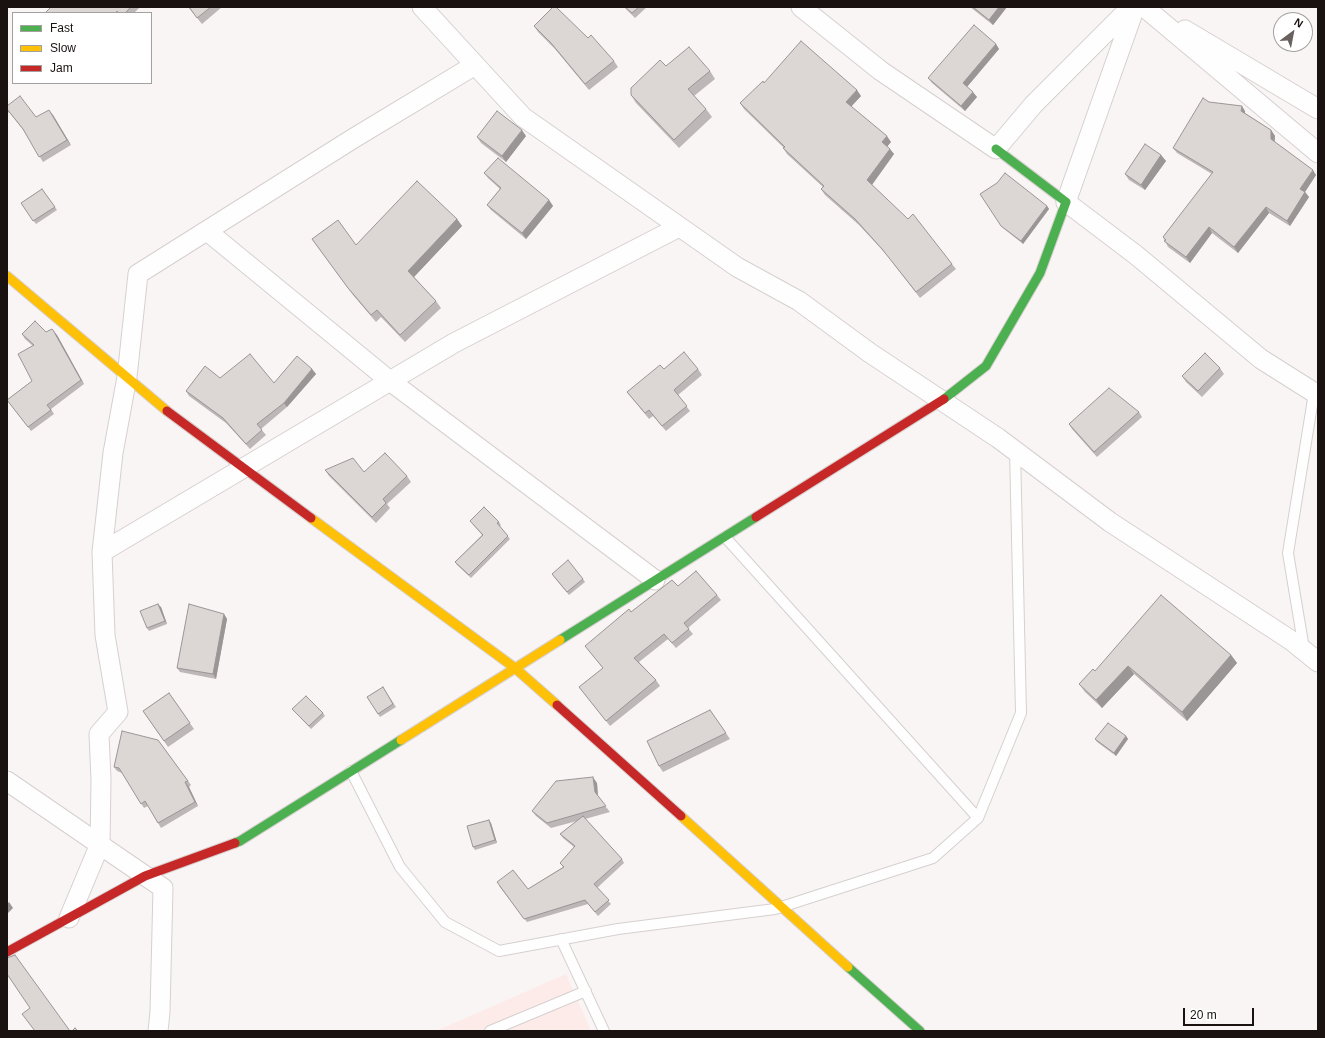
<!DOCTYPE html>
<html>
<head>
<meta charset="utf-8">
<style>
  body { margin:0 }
  #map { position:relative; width:1325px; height:1038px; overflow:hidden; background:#faf5f5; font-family:Helvetica,sans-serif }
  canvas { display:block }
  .frame { position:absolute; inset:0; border:8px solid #191210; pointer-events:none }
  .legend { position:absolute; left:12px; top:12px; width:140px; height:72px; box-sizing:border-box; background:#fff; border:1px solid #a3a09f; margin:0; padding:5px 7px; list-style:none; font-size:12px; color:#191210 }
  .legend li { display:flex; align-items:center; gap:8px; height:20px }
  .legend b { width:20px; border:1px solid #a3a09f }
  .north { position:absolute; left:1273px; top:12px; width:40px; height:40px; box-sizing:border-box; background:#fff; border:1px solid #a3a09f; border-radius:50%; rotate:32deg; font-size:11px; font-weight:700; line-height:16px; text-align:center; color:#191210 }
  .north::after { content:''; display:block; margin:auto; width:14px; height:18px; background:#686160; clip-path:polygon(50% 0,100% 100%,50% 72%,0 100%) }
  .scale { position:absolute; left:1183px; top:1008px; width:71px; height:18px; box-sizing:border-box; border:2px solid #191210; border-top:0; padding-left:5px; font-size:12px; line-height:14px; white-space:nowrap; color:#191210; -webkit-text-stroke:3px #fff; paint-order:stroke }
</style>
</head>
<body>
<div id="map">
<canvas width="1325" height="1038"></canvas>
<div class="frame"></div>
<ul class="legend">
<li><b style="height:5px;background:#4caf50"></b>Fast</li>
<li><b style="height:5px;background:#ffc107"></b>Slow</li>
<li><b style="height:5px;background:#c62828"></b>Jam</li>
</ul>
<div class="north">N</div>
<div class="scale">20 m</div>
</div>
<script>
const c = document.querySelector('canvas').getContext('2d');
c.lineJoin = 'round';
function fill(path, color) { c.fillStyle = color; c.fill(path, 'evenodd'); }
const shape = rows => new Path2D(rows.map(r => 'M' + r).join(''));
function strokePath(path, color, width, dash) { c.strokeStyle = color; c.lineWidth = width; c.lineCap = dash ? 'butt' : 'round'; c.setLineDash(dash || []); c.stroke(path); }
fill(shape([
  [566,974,591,1031,436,1031]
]), '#fcebe9');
const lane = shape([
  [725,537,978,818],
  [1304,649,1288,553,1314,393],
  [351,771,400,867,445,922,499,951,618,929,775,909,933,858,978,818,1021,713,1015,450],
  [561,939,604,1031],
  [490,1031,586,991]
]);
const street = shape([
  [422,7,523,117,737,267,799,301,870,353,998,438,1110,522,1292,641,1318,662],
  [801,7,881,71,996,149,1034,104,1131,7],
  [1135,7,1066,202,1136,255,1261,359,1318,395],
  [1144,7,1318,153],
  [1185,30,1318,109],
  [207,231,390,381,655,580],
  [102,552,113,453,127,377,138,274,354,138,475,65],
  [7,781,163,888,160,1012,158,1031],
  [69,918,100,844,101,780,99,734,118,712,105,635,102,552,454,343,679,227]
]);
const fast = shape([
  [944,399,986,366,1040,273,1066,202,996,149],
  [560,640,756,517],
  [235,843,240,841,401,740],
  [848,967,920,1031]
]);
const slow = shape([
  [7,276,167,411],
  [311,518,515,668,557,705],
  [401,740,560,640],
  [681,816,848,967]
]);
const jam = shape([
  [167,411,311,518],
  [756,517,944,399],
  [557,705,681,816],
  [7,952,145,876,235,843]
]);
strokePath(lane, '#d6d0cf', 12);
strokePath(street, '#d6d0cf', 21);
strokePath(fast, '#d6d0cf', 11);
strokePath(slow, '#d6d0cf', 11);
strokePath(jam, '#d6d0cf', 11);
strokePath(lane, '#fefefe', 10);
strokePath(street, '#fefefe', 19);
strokePath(fast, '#4caf50', 9);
strokePath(slow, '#ffc107', 9);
strokePath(jam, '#c62828', 9);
fill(shape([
  [51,7,140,7,134,13,45,13],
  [188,7,222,7,202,24],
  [624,7,647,7,635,18],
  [970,7,1007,7,993,25],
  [534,26,588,38,614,61,618,67,589,90,555,49,538,32],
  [996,44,999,49,967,87,977,97,965,111,932,83,928,78],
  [666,66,710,71,715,79,694,96,706,109,712,117,679,148,636,103,631,95],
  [764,83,861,96,851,106,891,142,887,146,894,154,872,185,952,264,956,269,920,298,886,254,859,225,825,195,821,189,823,187,787,154,783,148,784,148,744,109,740,103],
  [7,106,36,117,53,115,71,145,43,162,24,131,9,112,7,114],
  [1245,111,1245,113,1271,130,1275,136,1275,142,1316,175,1305,192,1309,197,1290,226,1269,213,1238,253,1212,233,1190,263,1168,247,1163,237,1212,174,1177,153,1173,148],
  [526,136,506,162,481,143,477,137],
  [1161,155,1166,161,1145,190,1129,180,1125,174],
  [484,173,549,200,553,206,526,239,491,210,487,205,500,189,488,178],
  [997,183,1047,206,1049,209,1023,244,1003,228,980,194],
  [42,189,57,210,36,224,21,203],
  [457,219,462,226,414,277,436,301,441,308,405,342,381,317,376,322,353,295,312,239,356,245],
  [46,332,57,335,84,384,51,409,54,414,31,431,7,400,32,381,33,346,25,339,22,334],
  [1220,368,1224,374,1202,397,1186,382,1182,376],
  [312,369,316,374,287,407,261,429,266,435,250,449,226,423,189,396,186,391,274,383],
  [664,369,698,369,702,375,678,395,690,411,666,431,653,416,649,419,627,392],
  [1139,412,1142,417,1097,457,1072,429,1069,424],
  [325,470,364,472,407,476,411,482,387,504,390,508,376,523,329,476],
  [470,521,499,522,501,525,500,526,510,539,471,578,457,565,455,562,482,535],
  [554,577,583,579,585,582,569,595],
  [678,586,717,595,721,600,688,628,693,634,676,648,668,639,639,662,656,680,660,686,610,726,579,687,603,668,585,646],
  [161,607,167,624,149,631,147,628],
  [224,614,227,619,216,679,180,672,177,668],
  [1231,655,1237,663,1187,721,1134,674,1102,708,1085,692,1079,684,1095,671],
  [383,687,396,707,380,717,367,697],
  [169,693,194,729,168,747,143,711],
  [292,709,323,713,325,716,311,729],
  [710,710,730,739,663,772,659,766],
  [1126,736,1128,739,1116,756,1097,742,1095,739],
  [158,740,191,785,189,787,198,806,161,828,148,806,144,808,122,773,117,771,114,767],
  [597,783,598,797,610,812,585,819,622,859,624,863,597,888,611,904,598,916,588,904,527,922,499,886,528,889,563,867,560,863,574,847,563,838,560,834,577,821,551,828,536,816,532,811],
  [491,823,497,843,475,850,473,847]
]), '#bdb8b7');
fill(shape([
  [999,7,1007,7,993,25,989,20],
  [996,44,999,49,966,88,963,83],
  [857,90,861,96,850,108,846,102],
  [973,92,977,97,965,111,961,106],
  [1242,106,1245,111,1245,116,1241,111],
  [49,110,53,115,71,145,67,140],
  [522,130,526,136,506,162,502,156],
  [1271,130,1275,136,1274,144,1271,139],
  [887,136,891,142,886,148,882,142],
  [890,149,894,154,871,186,867,180],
  [1161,155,1166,161,1145,190,1141,185],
  [1313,170,1316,175,1305,192,1309,197,1290,226,1287,221,1300,189],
  [549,200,553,206,526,239,522,233],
  [1047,206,1049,209,1023,244,1021,241],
  [1266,207,1269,213,1238,253,1234,247],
  [457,219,462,226,413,278,408,271],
  [1209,227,1212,233,1190,263,1186,257],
  [53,330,57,335,84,384,81,380],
  [312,369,316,374,287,407,284,403],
  [158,604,161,607,167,624,165,621],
  [224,614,227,619,216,679,213,674],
  [1231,655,1237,663,1187,721,1182,712],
  [1128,666,1134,674,1102,708,1096,700],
  [1126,736,1128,739,1116,756,1114,753],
  [593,777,597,783,598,797,595,792],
  [185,782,189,787,198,806,195,802],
  [489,820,491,823,497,843,495,840],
  [9,902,13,908,7,914,7,904]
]), '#9a9695');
const building = shape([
  [51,7,131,7,125,13,119,13,117,11,116,13,45,13,51,7],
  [189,7,211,7,197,18,189,7],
  [553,7,556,7,588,38,591,35,614,61,585,84,551,43,534,26,553,7],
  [625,7,639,7,632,13,625,7],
  [973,7,999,7,989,20,973,7],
  [974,25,996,44,963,83,973,92,961,106,928,78,974,25],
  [801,41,857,90,846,102,887,136,882,142,890,149,867,180,908,219,913,214,952,264,916,292,882,249,855,219,821,189,824,186,783,148,785,147,740,103,763,81,764,83,801,41],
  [689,47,710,71,688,89,706,109,674,140,631,95,631,88,660,60,666,66,689,47],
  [20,96,36,117,49,110,67,140,39,157,23,129,7,109,7,106,20,96],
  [1203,98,1209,102,1242,106,1241,111,1271,130,1271,139,1313,170,1300,189,1305,192,1287,221,1266,207,1234,247,1209,227,1186,257,1164,241,1166,240,1163,237,1213,172,1173,148,1203,98],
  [497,111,522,130,502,156,477,137,497,111],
  [1145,144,1161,155,1141,185,1125,174,1145,144],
  [498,158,549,200,522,233,487,205,501,188,484,173,498,158],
  [1005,173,1047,206,1021,241,1001,226,980,194,997,183,1005,173],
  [417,181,457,219,408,271,436,301,400,335,377,310,371,315,348,288,312,239,338,220,356,245,417,181],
  [42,189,55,207,33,221,21,203,42,189],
  [35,321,46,332,52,329,53,330,81,380,47,405,51,410,28,427,7,400,32,381,18,354,34,345,22,334,35,321],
  [684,352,698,369,674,390,687,406,662,426,649,410,645,413,627,392,660,365,664,369,684,352],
  [1205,353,1220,368,1198,391,1182,376,1205,353],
  [250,354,274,383,297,356,312,369,284,403,257,424,262,430,246,444,223,418,186,391,205,366,220,378,250,354],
  [1109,388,1139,412,1094,452,1069,424,1109,388],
  [385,453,407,476,383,499,386,503,372,517,325,470,353,458,364,472,385,453],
  [484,507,499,522,497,523,508,536,469,575,455,562,483,535,470,521,484,507],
  [568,560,583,579,567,592,552,574,568,560],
  [696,571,717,595,684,623,689,629,672,643,664,634,634,658,656,680,606,721,579,687,603,668,585,646,629,609,631,612,672,580,678,586,696,571],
  [1161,595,1231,655,1182,712,1128,666,1096,700,1079,684,1093,669,1095,671,1161,595],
  [158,604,165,621,147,628,140,611,158,604],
  [189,604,224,614,213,674,177,668,189,604],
  [383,687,393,704,378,714,367,697,383,687],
  [169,693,190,723,164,741,143,711,169,693],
  [306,696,323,713,309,726,292,709,306,696],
  [710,710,726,733,659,766,647,741,710,710],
  [1108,723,1126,736,1114,753,1095,739,1108,723],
  [122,731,158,740,188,781,185,782,195,802,158,823,145,801,141,804,119,768,114,767,122,731],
  [593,777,595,792,606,806,547,823,532,811,556,781,593,777],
  [583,816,622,859,594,884,609,900,595,912,585,900,524,919,497,882,513,870,528,889,564,867,560,863,575,846,560,834,583,816],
  [489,820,495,840,473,847,467,826,489,820],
  [15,955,70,1031,35,1031,22,1014,30,1008,7,974,7,958,15,955],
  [75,1028,78,1031,72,1031,75,1028]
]);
fill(building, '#dcd6d5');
strokePath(building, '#9a9695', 1);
</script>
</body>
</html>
